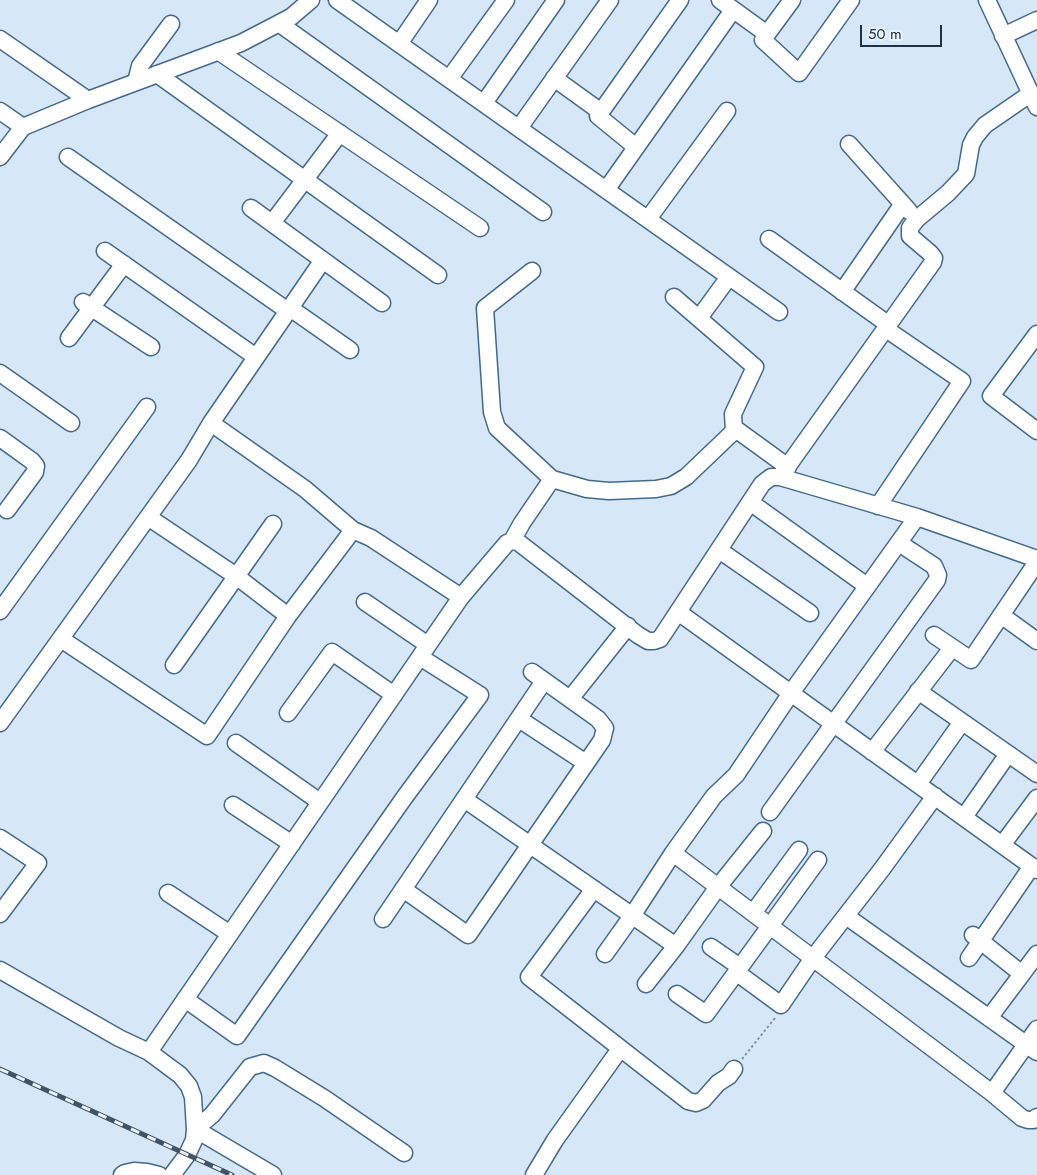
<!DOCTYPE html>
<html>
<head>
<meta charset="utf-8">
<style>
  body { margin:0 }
  #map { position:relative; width:1037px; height:1175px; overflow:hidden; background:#d6e7f7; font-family:Jost,sans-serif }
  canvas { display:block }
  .scale { position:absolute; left:860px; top:25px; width:82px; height:22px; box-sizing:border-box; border:2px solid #213241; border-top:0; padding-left:6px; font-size:15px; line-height:18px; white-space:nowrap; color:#213241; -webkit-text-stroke:4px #eaf3fb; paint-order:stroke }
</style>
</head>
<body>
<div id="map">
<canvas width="1037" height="1175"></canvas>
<div class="scale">50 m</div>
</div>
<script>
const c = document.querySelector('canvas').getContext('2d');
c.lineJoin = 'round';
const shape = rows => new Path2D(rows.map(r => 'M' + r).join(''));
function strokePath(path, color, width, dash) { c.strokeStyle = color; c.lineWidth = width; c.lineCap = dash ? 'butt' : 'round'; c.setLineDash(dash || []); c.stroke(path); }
const minor = shape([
  [337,0,779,312],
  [720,0,767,34,763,40,799,73,851,0],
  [987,0,1037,107],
  [280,24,543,212],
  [767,34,792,0],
  [1003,36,1037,20],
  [0,39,88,100],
  [399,44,429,0],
  [218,51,480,228],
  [157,74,438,275],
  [554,78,601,112],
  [449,79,506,0],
  [136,82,140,66,171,24],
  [484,103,556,0],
  [0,111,23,127],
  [519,128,610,0],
  [849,144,909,211],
  [636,147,598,116,680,0],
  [0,157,23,127,88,100,241,43,291,17,311,0],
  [68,157,288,311],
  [606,190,733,10],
  [251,208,382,303],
  [648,219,727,111],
  [272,223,340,133],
  [769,239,889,325],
  [105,251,256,357],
  [532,271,485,308,492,412,497,428,552,479],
  [842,292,902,205],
  [674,297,755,367,733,414,734,431],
  [83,302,151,347],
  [290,308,350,350],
  [699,318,729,277],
  [1037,334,991,396,1037,431],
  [69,338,124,264],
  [0,373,71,423],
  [211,423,305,489,353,530,371,538,461,597],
  [0,438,32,461,36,466,35,472,7,510],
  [780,477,933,262,934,258,930,253,910,236,910,228,917,219,948,193,966,174,971,145,975,137,985,125,1030,94],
  [750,502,867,586],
  [878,506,962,381,886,329],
  [148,517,236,576,288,616],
  [512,541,522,523,552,479,587,489,609,491,656,489,671,486,686,477,731,434,737,430,788,467],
  [719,550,810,613],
  [365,602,428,645],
  [0,611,147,407],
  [678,612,1037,870],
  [1001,615,1037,641],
  [934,635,971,660,1037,562],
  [61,639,207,736,288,616,353,530],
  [174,665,273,524],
  [918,691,1037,774],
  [570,699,628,626],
  [288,713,332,652,394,695],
  [519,719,586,763],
  [0,723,189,460,211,423,323,260],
  [236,743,320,802],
  [872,752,952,648],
  [918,784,962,722],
  [464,799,676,946],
  [233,805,292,844],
  [770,812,937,580,938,575,934,566,899,543],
  [964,817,1008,754],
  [0,838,38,863,0,914],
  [1002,845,1037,798],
  [673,853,992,1093,1022,1118,1028,1120,1033,1120,1037,1117],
  [403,889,468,935,602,740,605,728,598,719,532,672],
  [594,889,529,977,688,1101,696,1103,703,1100,718,1083,729,1076,734,1069],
  [168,893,230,934],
  [753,913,799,850],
  [846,916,1037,1052],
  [383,919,544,681],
  [973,935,1022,974],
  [711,947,740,967],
  [605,954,632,916,673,853,714,796,736,775,791,693,917,517],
  [969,958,1032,866],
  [0,970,119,1038,149,1052,180,1075,189,1086,193,1097,195,1129,194,1140,187,1155,172,1175],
  [736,972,781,1005,813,958,882,869,935,796],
  [646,984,676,946,718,887,763,831],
  [677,994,706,1014,818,860],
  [185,999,237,1036,404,798,480,695,420,657],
  [989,1018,1037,954],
  [149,1052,461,597,507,543,512,541,518,542,638,635,648,641,654,641,660,639,668,627,762,484,771,477,780,477,917,517,1037,559],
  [992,1093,1037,1029],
  [122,1175,125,1173,134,1171,147,1172,159,1175],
  [273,1175,195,1129,212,1115,250,1067,264,1063,275,1068,324,1098,404,1153],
  [534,1175,555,1140,620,1049]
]);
strokePath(minor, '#436a8d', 19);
strokePath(shape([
  [742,1059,775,1018]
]), '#8293a3', 2, [2.5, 2.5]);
strokePath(minor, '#fff', 16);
const rail = shape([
  [0,1069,232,1175]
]);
strokePath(rail, '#425363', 5);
strokePath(rail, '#eaf3fb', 3, [9]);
</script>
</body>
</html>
